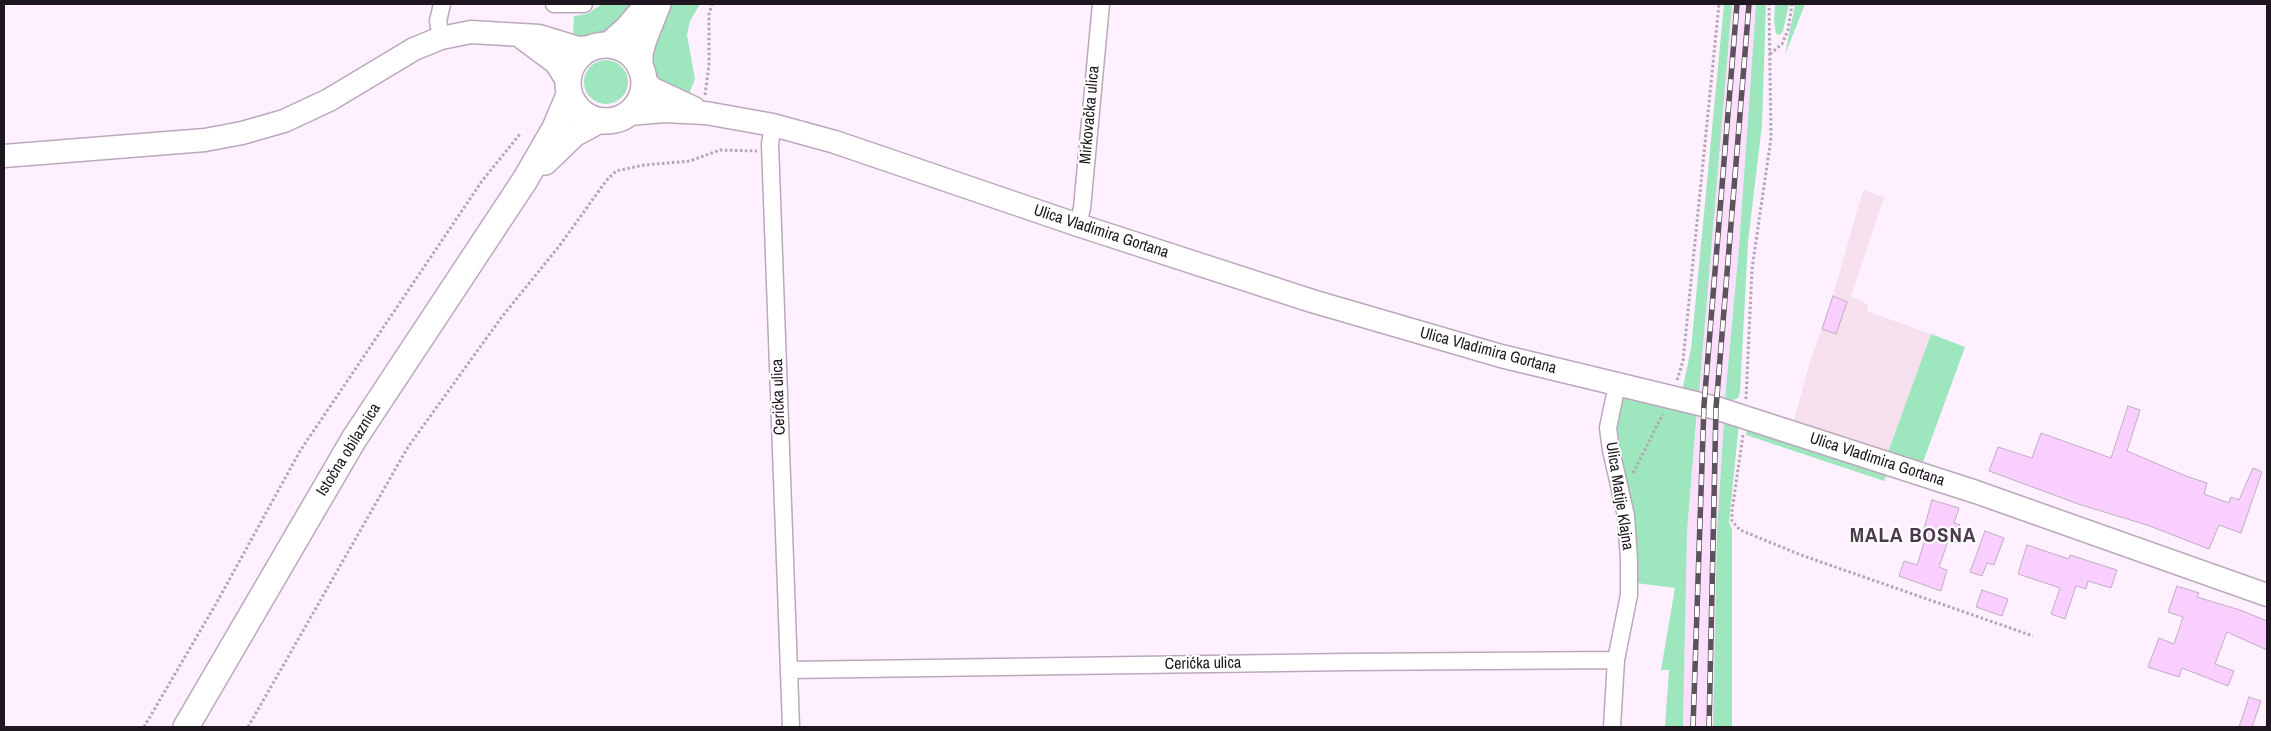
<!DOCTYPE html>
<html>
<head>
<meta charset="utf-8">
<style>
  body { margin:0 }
  #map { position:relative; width:2271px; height:731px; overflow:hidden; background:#fef0fe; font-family:"Archivo Narrow",sans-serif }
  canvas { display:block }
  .frame { position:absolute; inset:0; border:5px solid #1e171f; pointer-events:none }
</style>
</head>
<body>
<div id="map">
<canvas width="2271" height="731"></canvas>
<div class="frame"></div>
</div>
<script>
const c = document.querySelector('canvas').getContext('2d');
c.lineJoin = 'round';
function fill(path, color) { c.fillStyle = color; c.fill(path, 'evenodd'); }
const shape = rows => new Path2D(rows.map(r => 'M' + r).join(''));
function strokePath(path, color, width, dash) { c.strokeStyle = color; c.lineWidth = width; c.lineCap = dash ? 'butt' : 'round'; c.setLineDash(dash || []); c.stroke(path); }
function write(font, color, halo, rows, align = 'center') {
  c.font = font + ' "Archivo Narrow",sans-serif'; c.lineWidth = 4; c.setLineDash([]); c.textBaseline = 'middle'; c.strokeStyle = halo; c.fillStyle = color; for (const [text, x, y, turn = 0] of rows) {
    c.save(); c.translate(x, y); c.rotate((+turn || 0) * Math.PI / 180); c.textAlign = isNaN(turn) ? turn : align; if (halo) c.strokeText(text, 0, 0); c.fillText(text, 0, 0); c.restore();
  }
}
fill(shape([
  [1863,190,1884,197,1851,296,1868,305,1867,311,1931,334,1888,452,1794,421,1809,365,1833,296]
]), '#f6e0ee');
fill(shape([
  [1732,4,1756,4,1739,247,1725,399,1717,532,1713,727,1683,727,1687,532]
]), '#fbdffc');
fill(shape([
  [602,4,640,4,600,40,573,36,574,16,587,14],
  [668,4,700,4,690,21,687,35,695,79,689,94,675,92,651,73,653,34],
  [1724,4,1732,4,1699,393,1682,391,1691,349],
  [1756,4,1766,4,1762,125,1748,242,1740,392,1738,398,1730,401,1725,399,1739,247],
  [1775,4,1789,4,1783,31,1780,35,1776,34,1774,20],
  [1795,4,1805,4,1785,55],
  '584 82a22 22 0 1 1 44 0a22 22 0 1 1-44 0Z',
  [1931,334,1965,347,1923,462,1888,452],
  [1626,395,1697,410,1687,532,1683,727,1665,727,1669,670,1661,670,1675,588,1636,583,1636,523,1618,445,1617,412],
  [1724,419,1739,423,1729,522,1732,530,1732,727,1713,727,1717,532],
  [1747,429,1886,476,1884,481,1746,435]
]), '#9ee6be');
const building = shape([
  [1833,296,1847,302,1836,334,1822,329,1833,296],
  [2128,406,2140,410,2127,451,2186,476,2207,483,2204,494,2229,503,2231,497,2239,500,2253,468,2262,472,2241,533,2219,525,2209,549,2147,525,2081,505,1989,471,1998,447,2032,458,2041,433,2111,458,2128,406],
  [1932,500,1959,508,1954,523,1960,525,1955,543,1948,541,1939,567,1947,570,1941,591,1899,576,1904,561,1917,565,1925,540,1921,539,1932,500],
  [1985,531,2004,538,1994,565,1987,563,1982,576,1970,572,1985,531],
  [2027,545,2069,559,2070,555,2117,570,2111,588,2088,581,2086,589,2076,586,2065,619,2051,614,2060,588,2018,574,2027,545],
  [2177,586,2199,593,2197,597,2240,610,2267,621,2267,650,2227,632,2215,664,2234,671,2228,686,2182,668,2179,677,2148,667,2159,638,2174,644,2183,617,2168,612,2177,586],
  [1982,590,2008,599,2002,616,1976,607,1982,590],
  [2249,697,2261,701,2252,727,2239,727,2249,697]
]);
fill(building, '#f8cffe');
strokePath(building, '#c0adc3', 1);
const minor = shape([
  [554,4,584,4],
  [441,38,438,21,442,4],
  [773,125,770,144,791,727],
  [1078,225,1082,208,1101,4],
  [790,670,1348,662,1616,660],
  [1612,727,1616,660,1629,595,1629,560,1626,516,1611,450,1608,428,1617,385]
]);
const secondary = shape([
  [521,37,556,63,568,82],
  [644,80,653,89,694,108],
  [629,114,664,111,706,113,773,125,835,142,1078,225,1312,301,1501,356,1716,408,1976,492,2267,595],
  [4,156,205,140,242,133,284,121,329,100,414,49,441,38,471,32,539,36,578,48,592,47]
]);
const primary = shape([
  [609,45,628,28,648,4],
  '568 83a38 38 0 1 1 76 0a38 38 0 1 1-76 0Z',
  [640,67,640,53,644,39,658,4],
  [545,162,574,134,598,121],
  [186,727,354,439,525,180,555,128,569,95]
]);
strokePath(minor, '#bca7bd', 19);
strokePath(secondary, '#bca7bd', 25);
strokePath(primary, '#bca7bd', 28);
strokePath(shape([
  [1770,54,1782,44,1788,30,1792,4],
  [705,95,709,65,709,14,712,4],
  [1677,380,1683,361,1719,4],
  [1746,399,1752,269,1771,138,1769,4],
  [1743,435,1732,511,1732,521,1740,530,1801,555,2033,636],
  [1633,473,1663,414],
  [144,727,217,602,300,451,482,181,520,134],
  [248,727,408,447,501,318,560,245,606,181,616,171,644,165,690,161,720,150,757,151]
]), '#b2a6b2', 3, [2.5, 2.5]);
strokePath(minor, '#fff', 16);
strokePath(secondary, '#fff', 22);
strokePath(primary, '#fff', 25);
const rail = shape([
  [1693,727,1704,405,1737,4],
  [1709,727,1716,408,1749,4]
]);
strokePath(rail, '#5b525b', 5.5);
strokePath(rail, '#fff', 4, [11]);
write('16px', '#1e171f', '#fff', [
  ["Mirkovačka ulica",1090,115,-85],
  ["Ulica Vladimira Gortana",1101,232,18],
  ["Ulica Vladimira Gortana",1488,351,15],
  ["Cerićka ulica",779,397,-92],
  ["Istočna obilaznica",349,450,-58],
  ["Ulica Vladimira Gortana",1877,460,18],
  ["Ulica Matije Klajna",1619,496,81],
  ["Cerićka ulica",1203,664,-1]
]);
c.letterSpacing = '1px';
write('bold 21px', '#4b394c', '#fff', [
  ["MALA BOSNA",1913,536]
]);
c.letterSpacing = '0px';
</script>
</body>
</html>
